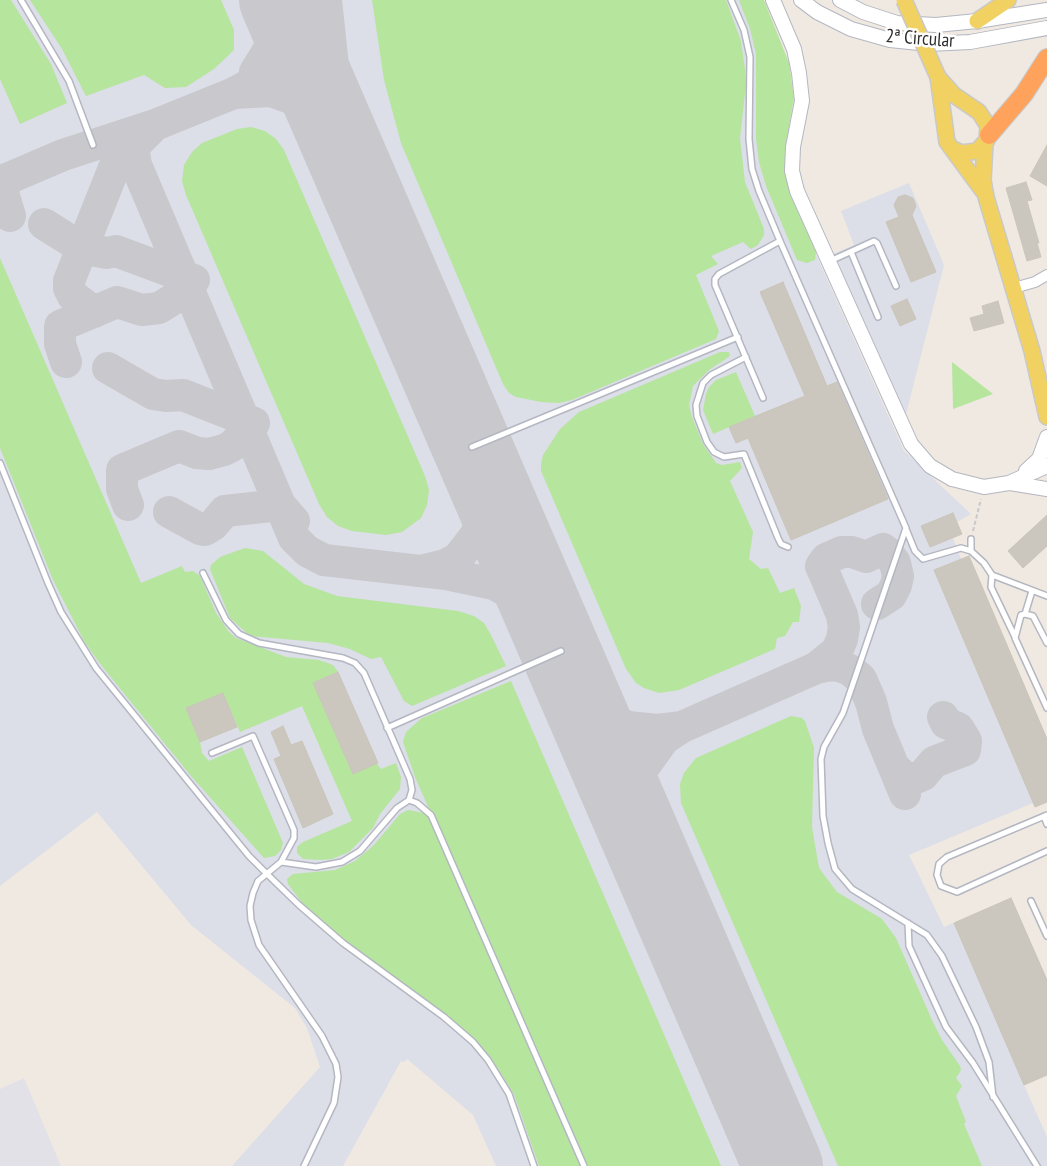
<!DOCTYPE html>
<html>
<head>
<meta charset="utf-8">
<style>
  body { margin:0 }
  canvas { display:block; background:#efe9e1 }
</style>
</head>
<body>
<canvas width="1047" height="1166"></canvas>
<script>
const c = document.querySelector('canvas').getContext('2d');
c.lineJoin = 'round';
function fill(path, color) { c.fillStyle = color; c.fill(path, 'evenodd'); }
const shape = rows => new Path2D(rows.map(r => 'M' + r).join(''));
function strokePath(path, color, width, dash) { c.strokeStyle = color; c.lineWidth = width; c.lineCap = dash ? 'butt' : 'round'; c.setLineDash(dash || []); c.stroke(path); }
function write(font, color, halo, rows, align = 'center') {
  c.font = font + ' "PT Sans Narrow",sans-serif'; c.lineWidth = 5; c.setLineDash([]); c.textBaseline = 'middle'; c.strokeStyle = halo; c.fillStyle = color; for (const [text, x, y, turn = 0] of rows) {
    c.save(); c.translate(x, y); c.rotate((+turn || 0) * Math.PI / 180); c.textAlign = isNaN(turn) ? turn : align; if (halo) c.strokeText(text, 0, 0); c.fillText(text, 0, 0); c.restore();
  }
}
fill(shape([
  [24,1078,61,1166,0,1166,0,1089]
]), '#e3e1e8');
fill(shape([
  [0,0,754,0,781,155,792,201,904,451,971,514,957,522,962,534,953,538,961,559,969,556,1047,739,1047,802,1035,807,1033,803,909,855,944,927,1011,898,1047,981,1047,1075,1024,1085,1047,1137,1047,1166,496,1166,473,1115,407,1059,404,1062,401,1061,343,1166,232,1166,320,1067,307,1028,295,1008,191,925,97,812,0,886],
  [909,183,944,265,905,418,833,254,854,245,841,211]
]), '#dcdee8');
fill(shape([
  [0,0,11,0,51,64,67,103,20,124,0,79],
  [30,0,221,0,234,30,234,50,214,69,186,87,165,88,144,75,86,96,62,49],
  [372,0,726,0,741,41,745,69,746,85,740,138,745,182,764,229,764,235,758,245,751,249,743,242,711,256,718,264,696,275,719,331,716,339,572,400,559,403,541,402,516,397,509,393,503,384,401,143,384,80],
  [739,0,764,0,789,63,794,98,786,143,785,168,794,200,816,252,815,260,807,263,797,260,766,186,759,162,756,139,756,54,750,29],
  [251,127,265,131,276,139,284,150,425,476,429,490,427,505,421,518,402,532,386,535,352,531,338,526,327,517,319,504,186,195,182,181,184,165,192,152,202,143,237,129],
  [0,258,141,583,182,566,185,572,193,571,200,576,216,613,229,632,236,638,286,657,319,660,333,665,338,672,314,683,381,769,396,763,401,777,400,789,380,814,373,828,349,852,332,859,321,860,303,859,297,853,297,847,303,842,352,821,302,706,240,732,223,693,187,708,200,742,202,753,209,761,242,747,283,843,281,850,275,856,264,858,191,776,101,665,84,641,53,580,0,448],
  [720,352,729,352,730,356,709,370,693,386,689,405,692,417,703,444,716,463,722,465,740,462,742,468,730,481,753,532,749,559,761,569,768,568,780,593,794,588,801,606,799,622,793,622,785,636,777,638,775,649,679,690,659,693,644,688,636,683,626,669,541,471,541,464,543,455,560,429,579,412],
  [952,362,993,394,953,409],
  [736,372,755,416,713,434,703,410,706,394,709,387,716,380],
  [245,548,263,551,304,584,337,596,458,611,474,616,484,623,491,635,506,666,412,706,404,701,381,657,371,659,350,649,328,643,250,636,230,618,210,569,211,565,220,557],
  [511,681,721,1166,586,1166,415,777,403,742,406,732,422,718],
  [791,716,802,718,805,721,814,748,812,827,819,868,837,892,882,919,896,938,932,1020,942,1040,960,1066,961,1070,956,1078,962,1086,956,1096,966,1122,964,1124,982,1166,838,1166,681,803,680,784,684,773,696,758],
  [408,810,424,813,429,817,580,1166,539,1166,514,1094,491,1058,476,1040,446,1015,376,965,306,908,288,884,287,879,293,874,335,870,355,861,374,845,400,814]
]), '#b6e59e');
strokePath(shape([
  [326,0,334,76,343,117,356,166,386,248],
  [255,72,268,51,272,37,275,15,274,0],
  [234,93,271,91,304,103,319,115,339,139],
  [155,125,136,144,134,152,136,165,294,538,307,551,324,560,446,574,494,584,511,593,527,606,557,643],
  [6,179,3,193,10,216],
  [0,182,63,155,155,125,234,93,256,81,280,60,297,40,316,0],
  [44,224,82,248,107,253,116,251,194,280],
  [94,312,73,296,69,288,69,281,118,158,123,149,141,134],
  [66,362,60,344,60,326,117,302,142,310,159,308,175,298,187,286],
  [108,368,153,394,166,396,183,395,254,423],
  [128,505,122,489,122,470,179,446,197,453,209,454,224,450,232,446,248,429],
  [169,512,200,529,205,530,213,525,225,511,280,505,294,521],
  [421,571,445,565,458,558,475,536,481,523,486,497,477,458],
  [816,668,830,665,839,666,850,670,861,679,871,702,878,729,905,794],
  [576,686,602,715,628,727,658,730,682,727],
  [895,768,903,776,911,780,923,775,934,762,965,750,966,741,958,728,946,723,943,717],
  [646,849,635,815,636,791,643,768,664,739,682,727,816,668,837,651,842,639,844,627,842,615,821,566,826,559,842,552,852,552,866,557,883,549,887,552,895,563,898,576,896,585,891,595,877,604]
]), '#c9c8cc', 32);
strokePath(shape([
  [279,0,783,1166]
]), '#c9c8cc', 80);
const building = shape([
  [1047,145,1047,186,1030,176,1047,145],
  [1026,182,1032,200,1027,201,1039,243,1037,243,1041,257,1027,261,1006,188,1026,182],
  [905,195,913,198,916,206,912,215,936,272,911,282,886,222,899,217,894,205,898,197,905,195],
  [783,282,827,386,837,382,888,499,791,540,748,438,736,443,729,427,805,396,760,292,783,282],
  [907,299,916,319,900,326,891,306,907,299],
  [998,301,1004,323,974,331,970,318,984,314,982,306,998,301],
  [953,513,962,534,930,547,921,526,953,513],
  [1047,515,1047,546,1023,568,1008,551,1047,515],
  [969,556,1047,739,1047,802,1035,807,934,570,969,556],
  [338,672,378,763,353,774,313,683,338,672],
  [223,693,237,727,200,742,186,708,223,693],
  [283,726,291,745,302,741,333,814,303,828,274,759,281,756,271,732,283,726],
  [1011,898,1047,980,1047,1075,1024,1085,954,923,1011,898]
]);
fill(building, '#cbc7bf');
strokePath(building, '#cbc5ba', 1);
const lane = shape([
  [21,0,69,81,93,145],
  [731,0,744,30,750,57,749,139,752,169,759,191,780,241,719,274,715,279,715,285,763,398],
  [780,241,906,528,843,713,824,747,821,759,823,816,828,843,835,869,852,889,927,935,942,956,976,1027,989,1062,993,1097],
  [851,252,878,317],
  [830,261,874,241,877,243,896,286],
  [746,357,711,375,703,383,696,405,697,416,707,442,714,452,724,457,744,454,778,538,781,544,788,547],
  [472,447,738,337],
  [0,463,48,583,61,612,96,668,249,856,266,873,299,905,343,943,444,1017,473,1042,488,1060,509,1094,534,1166],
  [906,529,915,551,923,559,961,548,971,551],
  [971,539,971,551,984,563,992,575,1047,596],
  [203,573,226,620,239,634,259,643,343,658,355,663,364,673,410,779,412,790,409,800,397,808,360,851,342,862,316,867,281,862,258,881,253,893,250,906,251,920,259,945,322,1036,336,1064,338,1077,334,1103,304,1166],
  [992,575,991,587,1015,637],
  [1025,614,1032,591],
  [1047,643,1033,616,1025,614,1021,615,1015,638,1047,708],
  [387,728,561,651],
  [212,753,253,736,294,830,294,838,281,862],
  [409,800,417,803,431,815,584,1166],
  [1047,815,947,857,939,864,937,875,941,886,957,892,1047,851],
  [1044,816,1047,824],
  [1031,901,1047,936],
  [908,923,909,946,946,1027,973,1063,1037,1166]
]);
const street = shape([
  [1014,288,1035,282,1047,275]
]);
const secondary = shape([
  [773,0,794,49,799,73,802,101,793,147,792,171,797,191,911,444,930,466,952,479,984,487,1009,483,1047,466],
  [801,0,817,12,851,29,890,40,929,44,970,42,1047,28],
  [840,0,863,12,897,23,936,25,977,21,1047,10],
  [1026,471,1039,459,1047,437],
  [1010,483,1047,489]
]);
const primary = shape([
  [977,21,1008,0],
  [938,77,947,142,983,191],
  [938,77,954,95,979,112,988,126,987,140,977,151,962,153,953,149],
  [985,144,983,180,986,197,1032,351,1047,417]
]);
const highway = shape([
  [989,135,1024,94,1047,58]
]);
strokePath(lane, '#b4b7c1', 8);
strokePath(street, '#b4b7c1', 12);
strokePath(secondary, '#b4b7c1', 16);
strokePath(primary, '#c9c9c9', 18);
strokePath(highway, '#c9c9c9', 20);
strokePath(shape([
  [973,531,981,499]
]), '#c9c9c9', 2, [4, 2.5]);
strokePath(lane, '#fff', 5);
strokePath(street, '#fff', 10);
strokePath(secondary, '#fff', 14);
strokePath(primary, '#f2d163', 15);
strokePath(highway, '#ffa35c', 18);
const primaryBridge = shape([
  [904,0,938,77]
]);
strokePath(primaryBridge, '#c9c9c9', 18, []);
strokePath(primaryBridge, '#f2d163', 15);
write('19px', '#2e2e2e', '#fff', [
  ["2ª Circular",920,39,4]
]);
</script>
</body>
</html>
